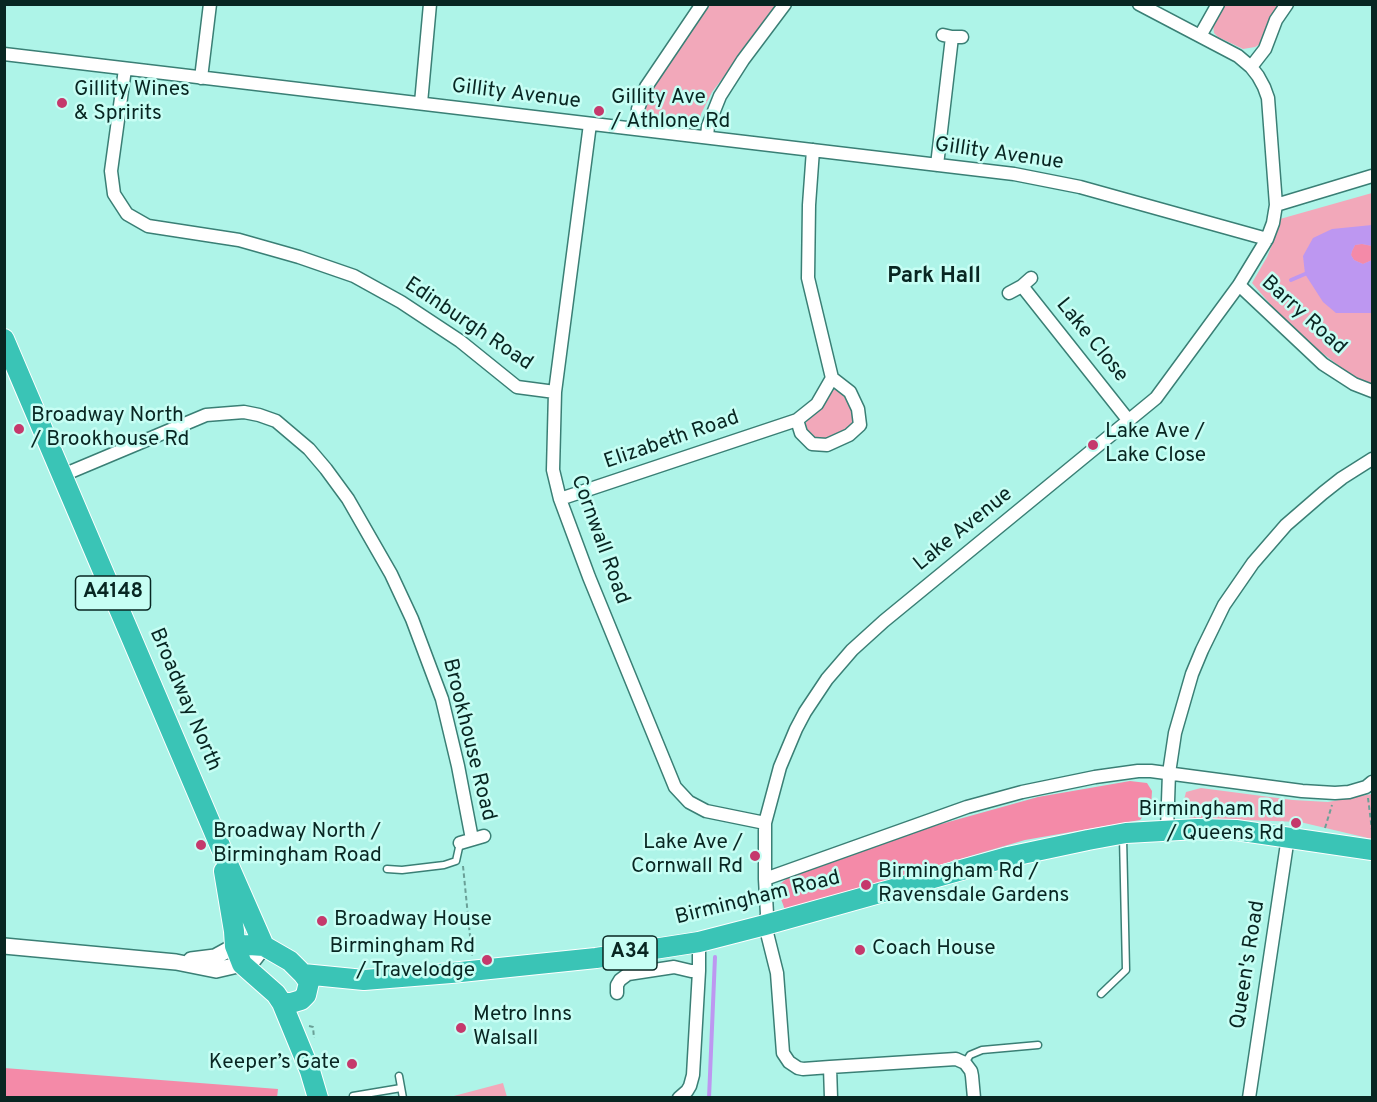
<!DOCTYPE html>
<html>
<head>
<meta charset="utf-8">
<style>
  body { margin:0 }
  #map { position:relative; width:1377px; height:1102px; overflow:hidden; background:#aef4e8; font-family:Overpass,sans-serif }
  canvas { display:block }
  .frame { position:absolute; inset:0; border:6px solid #082622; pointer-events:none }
</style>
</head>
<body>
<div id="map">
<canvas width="1377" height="1102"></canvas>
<div class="frame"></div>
</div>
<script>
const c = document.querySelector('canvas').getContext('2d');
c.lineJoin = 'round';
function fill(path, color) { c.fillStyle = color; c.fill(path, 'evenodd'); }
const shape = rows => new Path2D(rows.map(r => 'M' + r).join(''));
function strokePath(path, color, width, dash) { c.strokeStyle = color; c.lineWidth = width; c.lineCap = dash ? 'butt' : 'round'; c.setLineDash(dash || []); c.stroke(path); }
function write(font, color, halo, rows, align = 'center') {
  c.font = font + ' Overpass,sans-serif'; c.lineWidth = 5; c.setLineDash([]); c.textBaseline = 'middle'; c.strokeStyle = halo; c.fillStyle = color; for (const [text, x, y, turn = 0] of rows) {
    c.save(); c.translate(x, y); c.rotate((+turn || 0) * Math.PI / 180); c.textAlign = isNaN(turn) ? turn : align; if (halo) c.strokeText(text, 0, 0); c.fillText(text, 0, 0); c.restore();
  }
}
fill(shape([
  [706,5,776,5,740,56,712,92,701,114,700,120,698,128,691,131,650,127,643,120,642,98],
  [1223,5,1280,5,1262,43,1255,47,1243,49,1218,37,1214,33,1213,25],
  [1372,193,1372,386,1356,379,1317,349,1277,312,1252,283,1267,257,1278,230,1280,219],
  [839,389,848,395,853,417,854,422,851,427,846,431,821,440,815,441,804,432,805,424,809,418,822,409,828,395,834,390],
  [1201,788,1293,800,1328,802,1372,794,1372,839,1300,822,1190,818,1184,811,1184,800,1186,792],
  [503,1083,507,1097,450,1097]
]), '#f2a8ba');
fill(shape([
  [1362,244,1372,246,1372,260,1363,264,1354,260,1351,255,1352,251,1355,245],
  [1130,781,1147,783,1152,791,1151,807,1140,820,1025,840,785,910,781,899,780,884,790,876,909,833,1038,797],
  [4,1068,278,1089,277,1098,5,1097]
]), '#f48aa8');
fill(shape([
  [1372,225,1372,246,1362,244,1355,245,1352,251,1351,255,1354,260,1363,264,1372,260,1372,313,1336,313,1323,302,1305,274,1303,256,1313,238,1332,229]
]), '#bd97f1');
strokePath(shape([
  [1291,280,1305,274],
  [709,1098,715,957]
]), '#bd97f1', 4);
const service = shape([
  [387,869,402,870,444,865,456,861,460,843],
  [1101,994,1126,970,1123,837],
  [965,1063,970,1055,982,1050,1038,1045],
  [399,1076,403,1098],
  [353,1096,401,1088]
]);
const minor = shape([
  [943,35,952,37,962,37],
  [1200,36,1218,4],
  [4,54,1014,174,1080,187,1267,239],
  [1251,67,1265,49,1276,20,1287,4],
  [125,69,111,171,114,194,127,214,148,226,239,240,299,257,354,276,401,302,460,341,517,387,555,392],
  [201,78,210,4],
  [421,103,430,4],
  [590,124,555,392,553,470,560,499,589,577,675,787,689,802,706,811,765,823],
  [637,129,638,109,646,87,702,4],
  [707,137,708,126,720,96,743,60,785,4],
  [937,165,952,37],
  [1276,205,1372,176],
  [1239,285,1323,364,1354,384,1372,391],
  [1022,286,1129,421],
  [1009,293,1022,286,1031,278],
  [797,420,801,433,812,444,827,445,849,435,860,425,858,409,850,392,832,378],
  [63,475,206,415,244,412,259,415,276,421,309,449,326,469,348,499,391,574,412,619,442,699,458,766,472,839],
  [560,499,797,420,817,404,832,378,808,278,809,205,813,150],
  [1167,830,1169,773,1175,733,1192,674,1202,650,1224,605,1253,563,1286,525,1323,493,1342,478,1372,459],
  [460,843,484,836],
  [765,879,967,807,1022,792,1095,777,1138,771,1151,771,1302,791,1335,793,1349,792,1366,787,1372,782],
  [617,993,617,985,620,980,628,974,674,967,691,971,699,971],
  [830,1067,956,1059,965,1063,971,1071,972,1076,974,1098],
  [679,1098,687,1091,690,1086,693,1075,699,971,699,942],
  [831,1098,830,1067,803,1069,798,1068,789,1062,783,1053,777,973,765,925,767,914,765,879,765,823,780,767,796,729,805,712,827,679,852,650,884,621,1156,398,1239,285,1267,239,1273,223,1276,205,1268,98,1264,87,1258,76,1251,67,1238,56,1139,4],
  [1249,1098,1288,837]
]);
const tertiary = shape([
  [4,946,176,962,216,970,242,964,254,959,264,946],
  [191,960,215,957,235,946]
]);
const trunk = shape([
  [4,339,221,848,264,946],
  [224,871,234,931,235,946,242,964,276,994,282,1003,291,1003,301,1000,306,995,309,982,303,974,290,961,264,946,249,945,235,946],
  [303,974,364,980,451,973,596,958,699,942,765,925,1008,857,1088,840,1126,833,1198,829,1236,830,1372,850],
  [282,1003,310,1071,318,1098]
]);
strokePath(service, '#3a7f75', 9);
strokePath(minor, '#3a7f75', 15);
strokePath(tertiary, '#3a7f75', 18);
strokePath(trunk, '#fff', 22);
strokePath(shape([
  [649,116,676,121],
  [1368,798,1372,830],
  [1325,828,1332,805],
  [463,866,472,956],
  [309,1026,313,1027,314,1038]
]), '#6aa097', 2, [4.5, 3]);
strokePath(service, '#fff', 6);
strokePath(minor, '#fff', 12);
strokePath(tertiary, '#fff', 15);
strokePath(trunk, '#3ac4b6', 20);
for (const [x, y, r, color] of [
  [62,103,6,"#c5396c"],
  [599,111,6,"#c5396c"],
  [19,429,6,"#c5396c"],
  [1093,445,6,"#c5396c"],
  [1296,823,6,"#c5396c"],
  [201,845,6,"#c5396c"],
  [755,856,6,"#c5396c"],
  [866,885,6,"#c5396c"],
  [322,921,6,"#c5396c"],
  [860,950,6,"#c5396c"],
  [487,960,6,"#c5396c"],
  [461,1028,6,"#c5396c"],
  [352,1064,6,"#c5396c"]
]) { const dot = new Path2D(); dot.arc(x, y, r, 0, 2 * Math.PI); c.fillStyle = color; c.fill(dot); strokePath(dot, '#c7fef4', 2); }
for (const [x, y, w] of [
  [113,593,75],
  [630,953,54]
]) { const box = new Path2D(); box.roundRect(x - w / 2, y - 17, w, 34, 4.5); c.fillStyle = '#c7fef4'; c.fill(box); strokePath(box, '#082622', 1.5); }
write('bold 20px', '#082622', null, [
  ["A4148",113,593],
  ["A34",630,953]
]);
write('21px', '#082622', '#c7fef4', [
  ["Gillity Wines",74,91],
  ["& Spririts",74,115],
  ["Gillity Ave",611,99],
  ["/ Athlone Rd",611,123],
  ["Broadway North",31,417],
  ["/ Brookhouse Rd",31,441],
  ["Lake Ave /",1105,433],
  ["Lake Close",1105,457],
  ["Birmingham Rd",1284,811,"right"],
  ["/ Queens Rd",1284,835,"right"],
  ["Broadway North /",213,833],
  ["Birmingham Road",213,857],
  ["Lake Ave /",743,844,"right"],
  ["Cornwall Rd",743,868,"right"],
  ["Birmingham Rd /",878,873],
  ["Ravensdale Gardens",878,897],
  ["Broadway House",334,921],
  ["Birmingham Rd",475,948,"right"],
  ["/ Travelodge",475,972,"right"],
  ["Coach House",872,950],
  ["Metro Inns",473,1016],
  ["Walsall",473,1040],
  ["Keeper’s Gate",340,1064,"right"]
], 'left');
write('21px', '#082622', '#c7fef4', [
  ["Gillity Avenue",516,95,7],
  ["Gillity Avenue",999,155,8],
  ["Barry Road",1303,316,42],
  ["Edinburgh Road",468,325,34],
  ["Lake Close",1091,341,51],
  ["Elizabeth Road",672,441,-19],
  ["Lake Avenue",964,530,-39],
  ["Cornwall Road",599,540,70],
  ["Broadway North",184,700,67],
  ["Brookhouse Road",468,740,76],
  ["Birmingham Road",758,899,-14],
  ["Queen's Road",1249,965,-81]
]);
write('bold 22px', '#082622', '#c7fef4', [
  ["Park Hall",934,278]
]);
</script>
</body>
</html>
